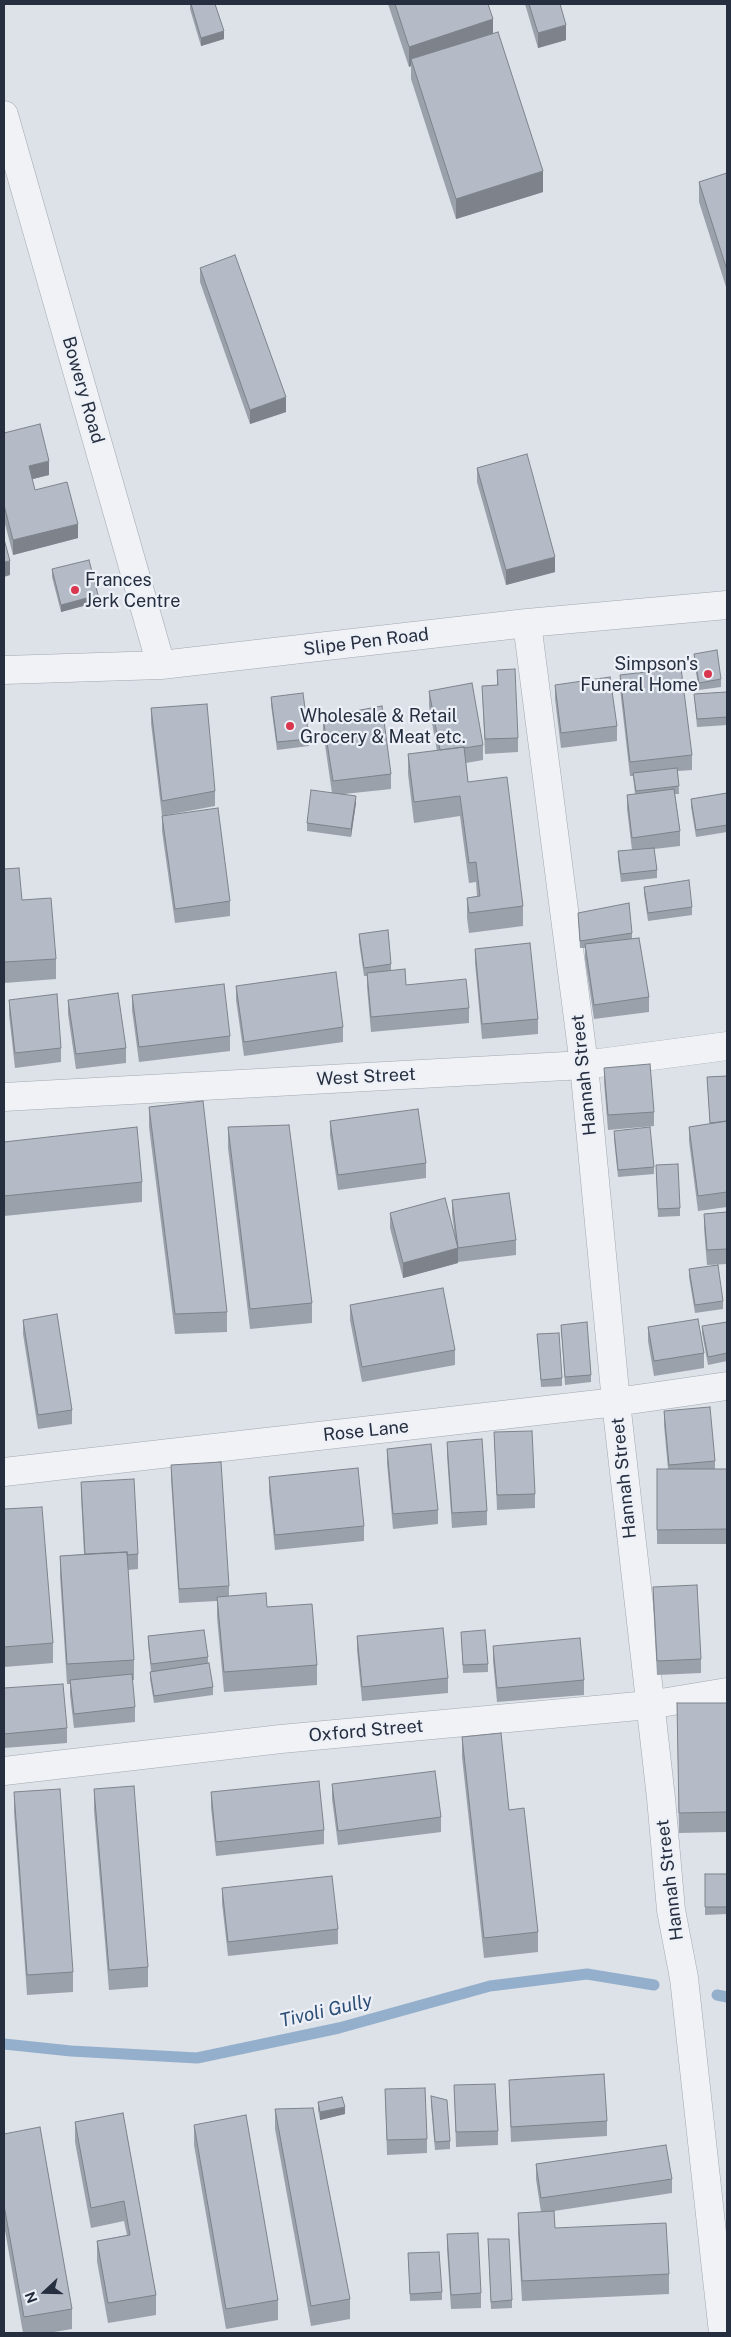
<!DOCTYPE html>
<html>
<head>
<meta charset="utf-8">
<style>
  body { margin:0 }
  #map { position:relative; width:731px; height:2337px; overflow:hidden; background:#dde1e8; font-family:"Public Sans",sans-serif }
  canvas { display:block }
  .frame { position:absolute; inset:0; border:5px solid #252f40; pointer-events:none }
  .north { position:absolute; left:20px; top:2267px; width:50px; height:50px; -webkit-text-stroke:4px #edf0f6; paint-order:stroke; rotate:249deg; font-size:14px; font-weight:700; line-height:20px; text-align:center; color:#252f40 }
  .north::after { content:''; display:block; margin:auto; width:18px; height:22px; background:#252f40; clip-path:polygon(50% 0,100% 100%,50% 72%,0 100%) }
</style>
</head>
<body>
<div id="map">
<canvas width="731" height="2337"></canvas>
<div class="frame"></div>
<div class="north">N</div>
</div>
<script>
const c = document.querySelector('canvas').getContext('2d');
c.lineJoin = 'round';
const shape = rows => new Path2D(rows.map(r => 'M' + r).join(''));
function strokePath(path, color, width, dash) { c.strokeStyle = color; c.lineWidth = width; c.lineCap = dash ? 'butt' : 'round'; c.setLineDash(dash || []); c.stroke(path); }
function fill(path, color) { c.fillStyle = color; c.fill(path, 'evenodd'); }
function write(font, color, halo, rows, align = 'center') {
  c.font = font + ' "Public Sans",sans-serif'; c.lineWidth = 4.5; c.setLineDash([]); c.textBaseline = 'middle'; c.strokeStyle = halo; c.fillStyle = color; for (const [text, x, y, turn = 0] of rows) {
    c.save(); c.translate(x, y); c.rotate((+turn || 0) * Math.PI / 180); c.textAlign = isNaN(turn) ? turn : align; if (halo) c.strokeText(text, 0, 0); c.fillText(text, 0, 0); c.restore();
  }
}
strokePath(shape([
  [717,1995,727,1997],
  [4,2044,71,2051,197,2058,339,2028,490,1986,587,1974,654,1985]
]), '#94afcc', 11);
const minor = shape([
  [4,115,161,665],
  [527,623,584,1065,616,1402,661,1798,671,1910,684,1978,723,2333],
  [4,670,161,665,527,623,727,605],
  [4,1097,584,1065,727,1046],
  [4,1472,616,1402,727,1386],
  [4,1771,281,1739,649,1705,727,1692]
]);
strokePath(minor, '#a2a8b2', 29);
strokePath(minor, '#f0f2f6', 28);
fill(shape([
  [190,4,215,4,224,39,201,46,190,9],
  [388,4,488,4,493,33,543,192,456,219,411,79,411,66,409,67],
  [525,4,560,4,566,40,538,48],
  [727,173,727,290,699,202,699,182],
  [200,268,286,412,250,424,200,282],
  [4,433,49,475,32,479,35,490,78,538,13,555,4,520],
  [477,468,555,572,506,585,477,482],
  [52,569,98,602,61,612,52,577],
  [694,654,721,679,721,687,699,690,694,661],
  [497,670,518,738,518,752,485,754,482,686,497,685],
  [620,675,692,755,692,770,678,771,679,794,675,794,680,831,680,846,654,849,657,870,657,878,621,882,618,859,618,851,632,850,627,809,627,795,635,794,633,776,630,776,620,689],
  [555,685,617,726,617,741,561,748,555,699],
  [429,691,483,745,483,760,466,763,468,782,523,906,523,926,469,933,467,918,467,898,477,896,476,882,469,883,460,816,414,823,408,774,408,754,437,751,429,706],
  [727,692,727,725,697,727,694,694],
  [271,697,309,739,309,746,277,750,271,705],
  [151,708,215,791,215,806,162,816,151,723],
  [323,717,391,774,391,789,344,794,356,803,351,837,307,831,307,823,332,793,323,731],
  [727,793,727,832,696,837,691,807,691,799],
  [162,816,230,901,230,916,175,923,162,831],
  [4,869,56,959,56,979,4,983],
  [644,887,692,907,692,915,648,921,644,894],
  [578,913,632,933,632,939,649,997,649,1012,594,1019,585,959,585,948,580,948],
  [359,934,391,964,391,970,406,985,469,1008,469,1023,371,1032,367,987,367,976,364,976,359,942],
  [475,949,538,1019,538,1034,482,1039,475,963],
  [236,986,343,1027,343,1042,244,1056,236,1000],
  [132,995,230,1036,230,1051,139,1062,132,1010],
  [9,1000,61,1048,61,1062,15,1068,9,1015],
  [68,1000,126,1048,126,1063,76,1069,68,1014],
  [604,1068,654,1112,654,1126,608,1130,604,1082],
  [727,1076,727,1207,698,1211,689,1141,689,1127,710,1124,707,1077],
  [149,1107,227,1312,227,1332,175,1334,149,1127],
  [330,1121,426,1163,426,1178,338,1190,330,1135],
  [228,1127,312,1303,312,1323,250,1329,228,1148],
  [614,1131,654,1167,654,1174,618,1177,614,1139],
  [4,1142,142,1182,142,1202,4,1216],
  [656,1165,680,1208,680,1216,658,1217],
  [452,1200,516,1240,516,1255,458,1262,458,1260,458,1263,403,1278,390,1228,390,1213,455,1237,452,1214],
  [727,1212,727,1264,707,1265,704,1228,704,1214],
  [689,1269,723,1301,723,1309,695,1313,689,1277],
  [350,1305,455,1350,455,1365,362,1382,350,1320],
  [23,1320,72,1410,72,1424,38,1429,23,1334],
  [727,1322,727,1361,708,1365,702,1333,702,1326],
  [561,1325,591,1375,591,1382,565,1385],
  [648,1327,704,1353,704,1368,654,1376,648,1341],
  [537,1334,562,1378,562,1386,541,1387],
  [664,1411,715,1461,715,1469,727,1469,727,1544,657,1544,657,1469,668,1469,664,1425],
  [494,1432,535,1494,535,1508,497,1510],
  [447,1442,487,1511,487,1525,452,1528,447,1456],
  [387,1449,438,1510,438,1524,393,1529,387,1463],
  [171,1465,229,1586,229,1596,267,1607,317,1665,317,1685,224,1692,217,1617,217,1601,179,1603,171,1479],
  [269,1477,364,1526,364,1541,275,1550,269,1492],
  [81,1482,138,1554,138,1569,128,1570,134,1660,134,1680,132,1680,135,1707,135,1722,74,1728,70,1695,70,1684,67,1684,60,1576,60,1556,84,1554,81,1496],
  [4,1509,53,1643,53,1663,4,1667],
  [653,1587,701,1659,701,1673,657,1675,653,1602],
  [461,1632,488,1664,488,1672,463,1673],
  [148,1636,208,1657,208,1663,213,1687,213,1695,154,1703,150,1679,150,1672,151,1671,148,1644],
  [357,1636,448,1678,448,1693,362,1701,357,1650],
  [493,1646,584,1680,584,1695,497,1702,493,1661],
  [4,1688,67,1728,67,1743,4,1748],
  [677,1703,727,1703,727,1832,679,1833],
  [462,1737,509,1810,538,1932,538,1952,484,1958,462,1757],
  [332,1784,441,1817,441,1832,338,1845,332,1799],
  [94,1789,148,1967,148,1987,109,1990,94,1810],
  [14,1792,73,1972,73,1992,27,1995,14,1812],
  [211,1792,324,1830,324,1844,216,1856,211,1807],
  [705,1874,727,1874,727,1914,705,1915],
  [222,1888,338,1929,338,1944,228,1956,222,1903],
  [509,2080,607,2121,607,2136,511,2142,509,2095],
  [454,2085,498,2131,498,2145,456,2147],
  [385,2089,427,2139,427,2153,387,2155],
  [431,2096,450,2141,450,2149,435,2150,431,2104],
  [318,2102,345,2114,320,2120,318,2110],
  [275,2109,350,2299,350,2319,311,2326,275,2129],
  [123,2113,156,2295,156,2315,108,2323,97,2261,97,2241,127,2235,124,2221,91,2228,75,2142,75,2122],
  [194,2125,278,2300,278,2320,226,2329,194,2145],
  [4,2134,72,2309,72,2329,48,2333,23,2333,4,2225],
  [536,2164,672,2179,672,2193,554,2211,555,2228,669,2274,669,2294,522,2301,518,2233,518,2213,541,2212,536,2179],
  [447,2234,481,2293,481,2308,451,2309,447,2249],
  [488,2239,512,2300,512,2308,491,2309],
  [408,2253,442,2292,442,2300,410,2301]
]), '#9ba1aa');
fill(shape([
  [493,19,493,39,411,59,411,66,409,67,409,47],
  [566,25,566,40,538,48,538,33],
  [224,31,224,39,201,46,201,38],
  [543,171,543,192,456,219,456,199],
  [286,397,286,412,250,424,250,410],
  [49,461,49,475,29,480,29,466],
  [78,524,78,538,13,555,13,540],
  [555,557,555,572,506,585,506,570],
  [10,561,10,575,4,577,4,562],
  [98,595,98,602,61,612,61,605],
  [356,796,356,803,351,837,351,829],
  [458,1248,458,1263,403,1278,403,1263],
  [345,2107,345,2114,320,2120,320,2112]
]), '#7e838b');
const building = shape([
  [191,4,215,4,224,31,201,38,191,4],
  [395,4,488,4,493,19,409,47,395,4],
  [529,4,560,4,566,25,538,33,529,4],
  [498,32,543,171,456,199,411,59,498,32],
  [727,173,727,270,699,182,727,173],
  [235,255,286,397,250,410,200,268,235,255],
  [40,424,49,461,29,466,35,490,67,482,78,524,13,540,4,505,4,433,40,424],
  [527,454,555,557,506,570,477,468,527,454],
  [4,539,10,561,4,562,4,539],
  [89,560,98,595,61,605,52,569,89,560],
  [717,650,721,679,699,683,694,654,717,650],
  [681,668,692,755,630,762,620,675,681,668],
  [515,669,518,738,485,739,482,686,498,685,497,670,515,669],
  [610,677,617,726,561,733,555,685,610,677],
  [472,683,483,745,464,748,464,747,440,750,429,691,472,683],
  [727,692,727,717,697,719,694,694,727,692],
  [303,693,309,739,277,742,271,697,303,693],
  [207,704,215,791,162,801,151,708,207,704],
  [382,706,391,774,333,781,323,717,382,706],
  [464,747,468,782,507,777,523,906,469,913,467,898,480,896,476,862,469,863,460,796,414,802,408,754,464,747],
  [677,768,679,786,636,791,633,773,677,768],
  [674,789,680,831,632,838,627,795,674,789],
  [311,790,356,796,351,829,307,823,311,790],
  [727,793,727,825,696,830,691,799,727,793],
  [218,808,230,901,175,909,162,816,218,808],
  [654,848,657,870,621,874,618,851,654,848],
  [19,868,22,900,51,898,56,959,4,962,4,869,19,868],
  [689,880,692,907,648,913,644,887,689,880],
  [629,903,632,933,580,941,578,913,629,903],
  [388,930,391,964,364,968,359,934,388,930],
  [639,938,649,997,594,1005,585,944,639,938],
  [530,943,538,1019,482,1024,475,949,530,943],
  [405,969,406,985,466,979,469,1008,371,1017,367,973,405,969],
  [336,972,343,1027,244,1042,236,986,336,972],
  [224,984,230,1036,139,1047,132,995,224,984],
  [118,993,126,1048,76,1054,68,1000,118,993],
  [57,994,61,1048,15,1053,9,1000,57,994],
  [650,1064,654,1112,608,1115,604,1068,650,1064],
  [727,1076,727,1121,710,1123,707,1077,727,1076],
  [203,1101,227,1312,175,1314,149,1107,203,1101],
  [418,1109,426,1163,338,1175,330,1121,418,1109],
  [727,1121,727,1192,698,1196,689,1127,727,1121],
  [289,1125,312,1303,250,1309,228,1127,289,1125],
  [137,1127,142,1182,4,1196,4,1142,137,1127],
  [650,1127,654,1167,618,1170,614,1131,650,1127],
  [678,1164,680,1208,658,1209,656,1165,678,1164],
  [509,1193,516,1240,458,1248,452,1200,509,1193],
  [445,1198,458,1248,403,1263,390,1213,445,1198],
  [727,1212,727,1249,707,1250,704,1214,727,1212],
  [718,1265,723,1301,695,1305,689,1269,718,1265],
  [443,1288,455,1350,362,1367,350,1305,443,1288],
  [57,1314,72,1410,38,1415,23,1320,57,1314],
  [698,1319,704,1353,654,1361,648,1327,698,1319],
  [587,1322,591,1375,565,1377,561,1325,587,1322],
  [727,1322,727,1353,708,1357,702,1326,727,1322],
  [559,1333,562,1378,541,1380,537,1334,559,1333],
  [710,1407,715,1461,669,1465,664,1411,710,1407],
  [532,1431,535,1494,497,1495,494,1432,532,1431],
  [482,1439,487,1511,452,1513,447,1442,482,1439],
  [431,1444,438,1510,393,1514,387,1449,431,1444],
  [221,1462,229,1586,179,1589,171,1465,221,1462],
  [358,1468,364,1526,275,1535,269,1477,358,1468],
  [657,1469,727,1469,727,1529,657,1530,657,1469],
  [134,1479,138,1554,127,1555,127,1552,85,1554,81,1482,134,1479],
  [42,1507,53,1643,4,1647,4,1509,42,1507],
  [127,1552,134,1660,67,1664,60,1556,127,1552],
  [697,1585,701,1659,657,1661,653,1587,697,1585],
  [266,1593,267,1607,312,1604,317,1665,224,1672,217,1597,266,1593],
  [443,1628,448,1678,362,1687,357,1636,443,1628],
  [204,1630,208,1657,151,1664,148,1636,204,1630],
  [485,1630,488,1664,463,1665,461,1632,485,1630],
  [580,1638,584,1680,497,1688,493,1646,580,1638],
  [209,1663,213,1687,154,1696,150,1672,209,1663],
  [132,1674,135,1707,74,1714,70,1680,132,1674],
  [63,1684,67,1728,4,1734,4,1688,63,1684],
  [677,1703,727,1703,727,1812,679,1813,677,1703],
  [501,1733,509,1810,524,1808,538,1932,484,1938,462,1737,501,1733],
  [435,1771,441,1817,338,1831,332,1784,435,1771],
  [319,1781,324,1830,216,1842,211,1792,319,1781],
  [134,1786,148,1967,109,1970,94,1789,134,1786],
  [60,1789,73,1972,27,1975,14,1792,60,1789],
  [705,1874,727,1874,727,1907,705,1907,705,1874],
  [332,1876,338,1929,228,1942,222,1888,332,1876],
  [604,2074,607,2121,511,2127,509,2080,604,2074],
  [495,2084,498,2131,456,2132,454,2085,495,2084],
  [425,2088,427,2139,387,2140,385,2089,425,2088],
  [431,2096,447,2100,450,2141,435,2142,431,2096],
  [342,2097,345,2107,320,2112,318,2102,342,2097],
  [313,2108,350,2299,311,2306,275,2109,313,2108],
  [123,2113,156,2295,108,2303,97,2241,130,2235,124,2201,91,2208,75,2122,123,2113],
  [246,2115,278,2300,226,2309,194,2125,246,2115],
  [40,2127,72,2309,24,2317,4,2205,4,2134,40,2127],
  [666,2145,672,2179,541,2198,536,2164,666,2145],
  [554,2211,555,2228,666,2223,669,2274,522,2281,518,2213,554,2211],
  [478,2233,481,2293,451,2295,447,2234,478,2233],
  [488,2239,509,2239,512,2300,491,2302,488,2239],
  [439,2252,442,2292,410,2294,408,2253,439,2252]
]);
fill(building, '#b4bbc6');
strokePath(building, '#7e838b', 1);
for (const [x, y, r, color] of [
  [75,590,5,"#d9364f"],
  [708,674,5,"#d9364f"],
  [290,726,5,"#d9364f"]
]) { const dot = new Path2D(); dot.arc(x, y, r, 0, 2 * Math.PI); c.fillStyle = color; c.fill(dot); strokePath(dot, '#edf0f6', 2); }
write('18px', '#252f40', '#edf0f6', [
  ["Bowery Road",83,390,74],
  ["Slipe Pen Road",366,642,-7],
  ["Hannah Street",584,1075,-96],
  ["West Street",366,1077,-3],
  ["Rose Lane",366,1431,-6],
  ["Hannah Street",624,1478,-96],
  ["Oxford Street",366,1731,-5],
  ["Hannah Street",670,1880,-97]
]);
write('18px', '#252f40', '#edf0f6', [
  ["Frances",85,580],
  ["Jerk Centre",85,601],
  ["Simpson's",698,664,"right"],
  ["Funeral Home",698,685,"right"],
  ["Wholesale & Retail",300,716],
  ["Grocery & Meat etc.",300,737]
], 'left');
write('italic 19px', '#2c4e77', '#edf0f6', [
  ["Tivoli Gully",326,2011,-13]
]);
</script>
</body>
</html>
